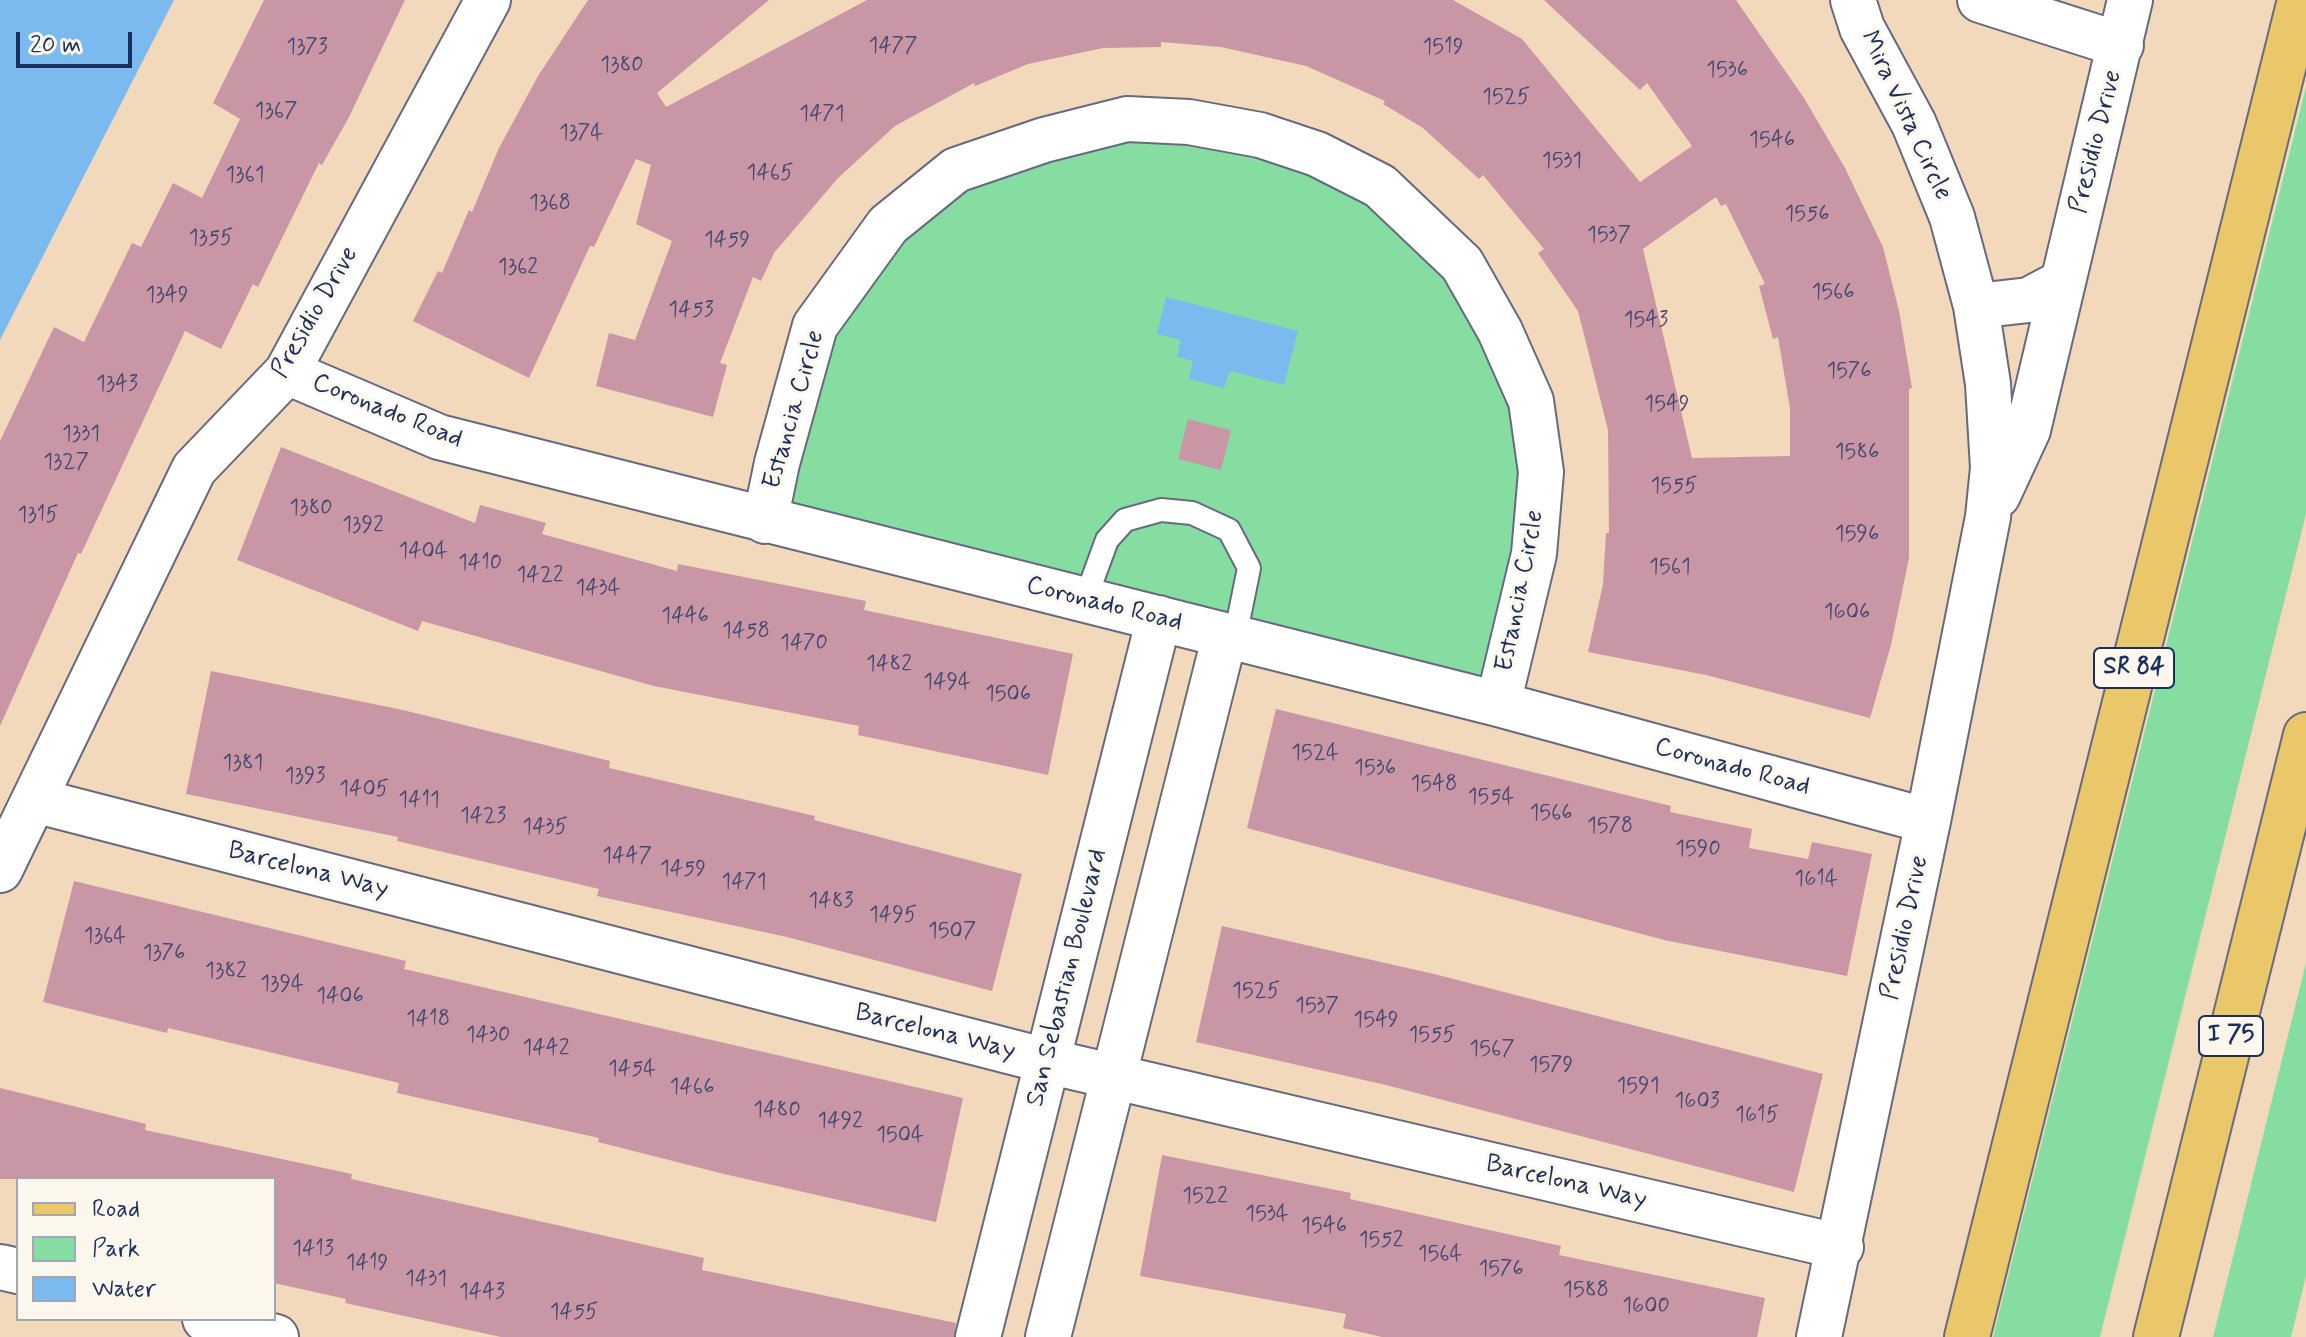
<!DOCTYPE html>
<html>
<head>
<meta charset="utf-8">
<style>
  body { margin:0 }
  #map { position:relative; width:2306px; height:1337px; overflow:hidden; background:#f3d9bb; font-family:Mynerve,sans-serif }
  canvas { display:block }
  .legend { position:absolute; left:16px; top:1177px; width:260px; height:144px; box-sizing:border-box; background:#fbf7ec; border:2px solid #a1a7b3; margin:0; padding:10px 14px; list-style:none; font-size:24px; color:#1b2f5e }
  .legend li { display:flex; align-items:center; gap:16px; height:40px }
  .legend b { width:40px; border:2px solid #a1a7b3 }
  .scale { position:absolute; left:16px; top:32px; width:116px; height:36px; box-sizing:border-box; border:4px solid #1b2f5e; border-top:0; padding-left:10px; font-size:24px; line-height:28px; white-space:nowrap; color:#1b2f5e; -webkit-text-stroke:6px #fbf7ec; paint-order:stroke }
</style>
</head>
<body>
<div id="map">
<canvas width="2306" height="1337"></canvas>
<ul class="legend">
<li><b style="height:10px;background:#eac769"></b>Road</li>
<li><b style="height:22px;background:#85dda1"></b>Park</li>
<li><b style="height:22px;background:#7bbaef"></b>Water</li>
</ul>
<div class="scale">20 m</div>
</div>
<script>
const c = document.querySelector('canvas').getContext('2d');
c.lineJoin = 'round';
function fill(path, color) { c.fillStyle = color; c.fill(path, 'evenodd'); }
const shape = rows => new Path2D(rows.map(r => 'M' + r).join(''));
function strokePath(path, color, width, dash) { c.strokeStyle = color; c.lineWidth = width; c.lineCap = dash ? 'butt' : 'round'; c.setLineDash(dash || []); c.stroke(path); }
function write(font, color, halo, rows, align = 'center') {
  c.font = font + ' Mynerve,sans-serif'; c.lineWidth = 6; c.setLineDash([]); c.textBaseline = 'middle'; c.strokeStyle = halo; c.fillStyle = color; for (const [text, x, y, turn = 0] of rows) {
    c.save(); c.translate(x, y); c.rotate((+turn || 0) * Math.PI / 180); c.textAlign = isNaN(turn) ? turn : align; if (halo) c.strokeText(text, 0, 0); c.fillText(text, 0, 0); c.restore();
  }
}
fill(shape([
  [2306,87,2306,514,2100,1337,1993,1337],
  [1260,135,1462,264,1531,401,1498,704,765,521,815,326,888,225,1044,140],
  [2306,963,2306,1276,2291,1337,2213,1337]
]), '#85dda1');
fill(shape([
  [0,0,174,0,0,340],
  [1166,297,1298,331,1284,385,1230,371,1224,388,1189,379,1193,361,1177,357,1181,340,1157,334]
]), '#7bbaef');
fill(shape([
  [264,0,405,0,349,117,322,165,319,163,258,287,253,284,221,349,185,331,81,554,78,553,0,726,0,441,54,327,84,342,132,243,141,247,173,183,202,198,240,119,213,103],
  [588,0,769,0,657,93,666,107,867,0,1453,0,1522,39,1640,182,1692,146,1647,83,1640,90,1544,0,1736,0,1804,98,1845,168,1883,247,1899,311,1912,388,1909,389,1909,558,1891,645,1870,718,1706,675,1588,652,1603,584,1606,533,1609,533,1608,430,1578,311,1538,253,1544,249,1483,175,1479,179,1423,128,1383,104,1385,101,1306,66,1221,47,1161,42,1161,47,1103,48,1028,64,975,86,974,83,895,126,838,178,774,253,761,281,753,277,720,363,727,365,713,417,596,386,609,333,635,340,672,241,636,224,651,165,636,159,594,247,590,246,529,378,413,321,438,271,442,273,469,210,472,212,499,148,538,76],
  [1716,197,1721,206,1726,204,1765,284,1759,286,1773,339,1778,337,1790,409,1790,456,1692,458,1643,249],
  [1188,419,1231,430,1221,470,1178,459],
  [281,447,475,523,480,505,546,523,542,534,677,571,678,564,866,601,864,610,1073,654,1048,775,858,735,859,726,654,686,422,621,418,631,237,560],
  [211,671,403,710,610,761,609,768,815,816,814,820,1022,874,992,991,787,937,597,896,599,889,397,841,398,837,186,794],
  [1276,709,1671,806,1670,812,1752,829,1749,848,1808,859,1812,842,1872,854,1847,976,1664,940,1247,828],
  [74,881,406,961,404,969,963,1098,936,1222,724,1174,598,1142,599,1138,397,1093,399,1083,168,1028,167,1033,43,1002],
  [1222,926,1434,974,1823,1074,1794,1192,1386,1085,1196,1042],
  [0,1088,146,1124,145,1130,352,1174,351,1179,704,1258,702,1270,956,1323,954,1337,501,1337,345,1303,346,1299,274,1283,274,1179,0,1179],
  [1162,1155,1351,1193,1350,1199,1561,1246,1559,1255,1765,1298,1757,1337,1382,1337,1343,1328,1346,1314,1140,1276]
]), '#c996a5');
const lane = shape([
  [1085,600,1107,540,1125,520,1161,510,1192,513,1229,530,1249,568,1235,637]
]);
const street = shape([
  [1980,0,2121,45],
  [1976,306,2029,300,2061,283],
  [287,372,439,437,1498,704,1928,821],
  [1998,495,2028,430,2130,0],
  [765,521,777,463,815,326,888,225,956,170,1044,140,1127,119,1189,122,1260,135,1317,154,1380,186,1462,264,1500,331,1531,401,1541,472,1534,554,1498,704],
  [34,800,1047,1061,1841,1247],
  [0,870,194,469,287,372,488,0],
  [0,1267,18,1271],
  [205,1319,276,1337],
  [978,1337,1159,618],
  [1048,1337,1225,635],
  [1819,1337,1928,821,1988,517,1993,468,1988,384,1976,306,1952,217,1914,124,1862,28,1853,0]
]);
const primary = shape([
  [1967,1337,2300,0]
]);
const highway = shape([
  [2156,1337,2306,735]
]);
strokePath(lane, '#676a7f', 26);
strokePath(street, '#676a7f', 48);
strokePath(primary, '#676a7f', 48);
strokePath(highway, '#676a7f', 48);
strokePath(lane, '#fff', 22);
strokePath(street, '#fff', 44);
strokePath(primary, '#eac769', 44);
strokePath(highway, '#eac769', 44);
write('22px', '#464970', null, [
  ["1477",893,47],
  ["1373",307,48],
  ["1519",1443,48],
  ["1380",622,66],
  ["1536",1727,71],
  ["1525",1506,98],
  ["1367",276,112],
  ["1471",822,115],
  ["1374",581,134],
  ["1546",1772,141],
  ["1531",1562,162],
  ["1465",770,174],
  ["1361",245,176],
  ["1368",550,204],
  ["1556",1807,215],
  ["1537",1609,236],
  ["1355",211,239],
  ["1459",727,241],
  ["1362",518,268],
  ["1566",1833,293],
  ["1349",167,296],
  ["1453",691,311],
  ["1543",1646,321],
  ["1576",1849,372],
  ["1343",117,385],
  ["1549",1667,405],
  ["1331",81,435],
  ["1586",1857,453],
  ["1327",66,463],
  ["1555",1674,487],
  ["1380",311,509],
  ["1315",38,516],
  ["1392",363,526],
  ["1596",1857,535],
  ["1404",423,552],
  ["1410",480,564],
  ["1561",1670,568],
  ["1422",540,576],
  ["1434",598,589],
  ["1606",1847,613],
  ["1446",685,617],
  ["1458",746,632],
  ["1470",804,644],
  ["1482",889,665],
  ["1494",947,683],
  ["1506",1008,695],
  ["1524",1315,754],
  ["1381",243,764],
  ["1536",1375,769],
  ["1393",305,777],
  ["1548",1434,785],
  ["1405",364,790],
  ["1554",1491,798],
  ["1411",419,801],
  ["1566",1551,814],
  ["1423",483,817],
  ["1578",1610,827],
  ["1435",545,828],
  ["1590",1698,850],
  ["1447",627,857],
  ["1459",683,870],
  ["1614",1816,880],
  ["1471",744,883],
  ["1483",831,902],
  ["1495",893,916],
  ["1507",952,932],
  ["1364",105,937],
  ["1376",164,954],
  ["1382",226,972],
  ["1394",282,985],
  ["1525",1256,992],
  ["1406",340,997],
  ["1537",1317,1007],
  ["1418",428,1020],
  ["1549",1376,1021],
  ["1430",488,1036],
  ["1555",1432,1036],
  ["1442",546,1049],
  ["1567",1492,1050],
  ["1579",1551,1066],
  ["1454",632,1070],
  ["1591",1638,1087],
  ["1466",692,1088],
  ["1603",1697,1102],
  ["1480",777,1111],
  ["1615",1757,1116],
  ["1492",840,1122],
  ["1504",900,1136],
  ["1522",1205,1197],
  ["1534",1267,1215],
  ["1546",1324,1227],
  ["1552",1381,1241],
  ["1413",313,1250],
  ["1564",1440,1255],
  ["1419",367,1264],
  ["1576",1501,1270],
  ["1431",426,1280],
  ["1588",1586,1291],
  ["1443",482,1293],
  ["1600",1646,1307],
  ["1455",574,1313]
]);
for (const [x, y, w] of [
  [2134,668,80],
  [2231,1036,64]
]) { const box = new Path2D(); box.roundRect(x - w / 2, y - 20, w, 40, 6); c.fillStyle = '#fbf7ec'; c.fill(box); strokePath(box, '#1b2f5e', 2); }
write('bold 24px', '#1b2f5e', null, [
  ["SR 84",2134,668],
  ["I 75",2231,1036]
]);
write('26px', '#1b2f5e', '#fbf7ec', [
  ["Mira Vista Circle",1905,116,65],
  ["Presidio Drive",2097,142,-76],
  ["Presidio Drive",316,313,-60],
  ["Estancia Circle",795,410,-74],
  ["Coronado Road",387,412,22],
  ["Estancia Circle",1521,591,-79],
  ["Coronado Road",1104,605,14],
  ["Coronado Road",1732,768,15],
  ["Barcelona Way",308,871,14],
  ["Presidio Drive",1906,928,-78],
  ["San Sebastian Boulevard",1068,978,-76],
  ["Barcelona Way",935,1033,14],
  ["Barcelona Way",1566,1183,13]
]);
</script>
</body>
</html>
